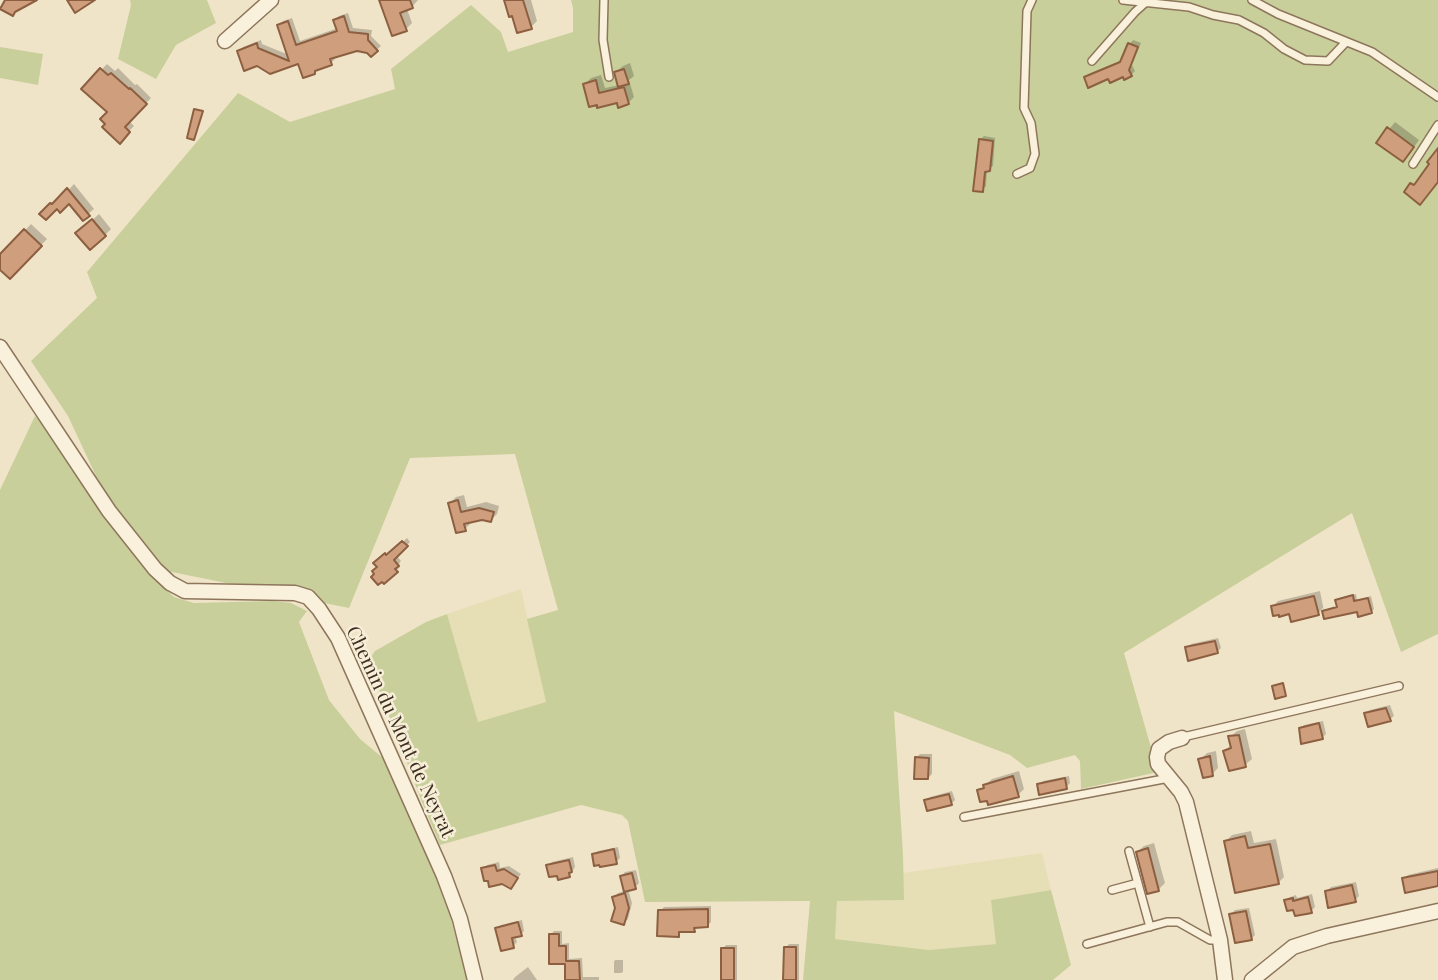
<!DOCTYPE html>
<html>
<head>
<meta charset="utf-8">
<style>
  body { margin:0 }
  canvas { display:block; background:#f0e4c8 }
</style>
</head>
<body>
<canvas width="1438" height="980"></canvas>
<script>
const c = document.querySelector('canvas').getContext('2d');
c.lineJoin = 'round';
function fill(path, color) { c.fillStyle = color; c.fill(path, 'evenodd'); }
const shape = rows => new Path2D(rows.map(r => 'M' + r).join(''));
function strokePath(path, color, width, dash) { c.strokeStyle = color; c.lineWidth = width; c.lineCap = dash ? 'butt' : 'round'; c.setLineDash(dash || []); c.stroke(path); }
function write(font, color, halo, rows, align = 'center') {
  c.font = font + ' "Playfair Display",serif'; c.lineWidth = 5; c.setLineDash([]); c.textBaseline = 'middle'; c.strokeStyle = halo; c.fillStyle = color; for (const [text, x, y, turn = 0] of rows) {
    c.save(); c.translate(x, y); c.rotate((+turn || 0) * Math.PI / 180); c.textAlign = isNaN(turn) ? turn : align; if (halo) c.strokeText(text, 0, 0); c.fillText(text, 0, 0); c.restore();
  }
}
fill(shape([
  [521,589,546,702,478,722,447,614],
  [1042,853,1051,890,992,900,997,944,929,950,835,939,837,901,903,900,903,873]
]), '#e6deb5');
fill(shape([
  [130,0,207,0,216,23,176,45,156,79,118,59,131,5],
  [571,0,1438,0,1438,634,1401,652,1352,513,1124,653,1158,772,1081,789,1080,761,1075,755,1027,768,1010,755,894,711,903,855,904,900,837,901,835,939,929,950,996,944,991,900,1051,890,1071,965,1053,980,803,980,810,901,645,902,628,821,622,815,581,805,440,845,422,802,368,661,375,651,426,622,447,614,478,722,546,702,527,619,558,610,515,454,410,458,349,608,172,572,155,579,174,597,194,603,272,601,291,603,307,611,299,622,329,700,360,739,383,758,395,780,432,866,451,919,467,980,0,980,0,490,35,416,96,476,68,416,31,361,97,298,87,272,238,93,290,122,395,89,391,69,471,5,501,32,508,52,573,32,573,8],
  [0,47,43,54,38,85,0,78]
]), '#c9cf9b');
fill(shape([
  [381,0,418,0,412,7,407,9,412,23,406,29],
  [506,0,531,0,537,21,531,27],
  [348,13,353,28,372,30,371,36,381,46,371,55,368,51,357,49,334,56,335,59,331,63,320,67,314,73,299,61,270,72,239,52,243,47,261,40,262,44,289,55,279,26,283,21,292,18,300,41,338,28,335,20,339,16],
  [1133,40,1141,43,1132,65,1135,71,1131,75,1086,78,1089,74,1123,60,1130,44],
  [630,63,634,76,629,80,634,97,628,103,618,101,599,106,585,84,591,78,601,75,605,88,619,85,616,72,623,66],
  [107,64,115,71,118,68,135,85,137,84,151,98,129,121,134,126,119,141,109,112,83,89],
  [1395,122,1419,140,1409,154,1378,143],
  [984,136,995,138,993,166,987,170,986,186,982,190,980,140],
  [74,184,94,209,88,214,69,202,42,214,57,198,59,200],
  [99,214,111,229,105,235,78,233],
  [31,224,47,239,10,277,0,268,0,257],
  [464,495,467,507,486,502,499,506,497,514,491,520,482,518,470,521,471,523,465,529,450,503,456,497],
  [407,538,410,542,396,555,401,561,398,565,400,567,384,582,379,567,376,563,390,551,391,553],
  [1320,591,1324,611,1327,609,1338,606,1337,601,1340,598,1356,594,1357,600,1371,596,1374,609,1371,612,1359,610,1325,617,1323,608,1318,613,1290,612,1273,606,1278,601],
  [1218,638,1221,648,1217,652,1187,648,1191,644],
  [1390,705,1394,716,1390,719,1366,714,1370,710],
  [1323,721,1326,734,1322,738,1300,729,1304,725],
  [1245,729,1252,759,1245,765,1225,751,1232,744,1230,737,1237,731],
  [1216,751,1218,768,1212,774,1200,760,1207,753],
  [920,754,932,754,932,774,928,778,916,758],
  [1019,771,1024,789,1018,795,979,790,992,779],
  [1069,776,1070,783,1066,787,1039,785,1043,781],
  [952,791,955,800,951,804,926,801,930,797],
  [1251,831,1254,843,1276,839,1284,877,1278,883,1226,841,1232,835],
  [1154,843,1165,883,1158,890,1137,852,1144,846],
  [618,847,620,858,616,862,594,855,598,851],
  [573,857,575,867,569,876,548,866,552,862],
  [499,862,500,868,509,866,521,874,514,884,483,869,487,865],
  [1438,868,1438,884,1404,879,1408,875],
  [636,870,639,883,635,887,628,889,632,903,628,919,624,923,614,897,618,893,625,891,622,876,625,872],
  [1356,882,1359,896,1355,900,1327,891,1331,887],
  [1312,894,1315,907,1311,911,1286,901,1290,897,1296,895,1297,898],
  [711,906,711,922,707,926,698,926,694,930,683,930,678,935,660,911,664,907],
  [1249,908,1255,935,1251,939,1231,914,1235,910],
  [522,920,524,931,521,934,515,936,517,942,513,946,497,928,501,925],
  [554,931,562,931,562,944,569,943,569,959,582,958,583,977,599,977,599,980,567,980,567,962,551,962,550,935],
  [789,944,799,944,799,980,785,980,785,948],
  [726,945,737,945,737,980,722,980,722,949],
  [615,960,623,960,623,972,621,973,614,973,614,962],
  [528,967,537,980,513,980,515,977]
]), '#0003');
const building = shape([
  [5,0,37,0,15,12,13,16,0,9,5,0],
  [67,0,95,0,75,13,67,0],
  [379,0,410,0,413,8,400,13,407,31,392,36,379,0],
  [504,0,523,0,532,29,517,33,512,16,509,17,504,0],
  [344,16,349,32,368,34,368,40,378,51,371,57,367,53,357,51,330,59,332,65,315,71,315,74,303,78,298,64,270,74,257,66,244,71,237,51,257,43,258,48,289,61,277,25,288,21,296,45,337,31,333,20,344,16],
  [1128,43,1138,47,1129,70,1132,76,1124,80,1123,77,1110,83,1108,79,1088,88,1084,77,1120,62,1128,43],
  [100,68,108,75,111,73,129,89,130,88,147,104,125,127,130,132,120,144,102,127,105,124,100,119,107,112,81,89,100,68],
  [624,69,629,84,618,87,614,72,624,69],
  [596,80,599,93,624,87,629,104,618,108,617,103,597,108,597,105,589,107,583,84,596,80],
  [194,109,203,111,194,140,187,138,194,109],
  [1387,127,1414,147,1403,162,1376,143,1387,127],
  [979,139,993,141,990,171,985,172,983,192,973,191,979,139],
  [1438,148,1438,182,1420,205,1404,192,1410,183,1414,185,1429,164,1427,162,1438,148],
  [67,188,90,216,83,221,69,204,60,213,57,209,46,220,39,214,50,203,52,204,67,188],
  [92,219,106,236,90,250,75,233,92,219],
  [24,229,42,246,10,279,0,270,0,254,24,229],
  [458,500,461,512,479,508,494,512,491,522,482,520,464,524,466,531,456,533,448,503,458,500],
  [402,541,408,546,394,560,399,566,395,569,398,572,384,584,382,582,378,585,371,577,374,574,372,571,377,567,373,563,385,553,386,555,402,541],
  [1353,595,1354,601,1368,598,1372,613,1358,617,1357,612,1324,619,1322,611,1337,607,1335,600,1353,595],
  [1314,596,1319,615,1291,622,1289,614,1279,617,1279,615,1273,616,1271,606,1314,596],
  [1215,641,1218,653,1188,661,1185,647,1215,641],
  [1283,683,1286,696,1275,699,1272,686,1283,683],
  [1386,708,1391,721,1368,727,1364,713,1386,708],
  [1319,723,1323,739,1301,744,1299,728,1319,723],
  [1239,735,1246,767,1229,771,1223,751,1231,748,1228,736,1239,735],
  [1210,756,1213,776,1203,778,1198,759,1210,756],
  [915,757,929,758,928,779,914,779,915,757],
  [1013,776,1019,797,988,805,987,801,980,802,977,790,984,788,983,785,1013,776],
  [1065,778,1067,789,1039,795,1037,784,1065,778],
  [949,794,952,805,927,811,924,800,949,794],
  [1245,836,1248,848,1270,844,1279,884,1235,893,1224,841,1245,836],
  [1148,848,1159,891,1147,894,1136,852,1148,848],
  [614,849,617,864,600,867,599,865,594,866,592,854,614,849],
  [569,860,572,872,569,873,570,877,558,880,557,876,549,877,546,865,569,860],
  [495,865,497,871,504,869,518,878,511,889,502,884,489,887,488,881,484,881,481,868,495,865],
  [1438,871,1438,886,1405,893,1402,878,1438,871],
  [632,873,636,889,624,892,620,876,632,873],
  [1352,885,1356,902,1328,908,1325,891,1352,885],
  [625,893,629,908,624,925,611,921,615,908,612,897,625,893],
  [1308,897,1312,913,1295,916,1293,910,1287,911,1284,900,1293,898,1293,901,1308,897],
  [708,909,708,927,694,928,695,932,679,932,679,937,657,936,658,910,708,909],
  [1246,911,1252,940,1235,943,1229,914,1246,911],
  [518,922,522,936,512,938,514,948,501,951,495,928,518,922],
  [549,934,559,934,559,946,566,946,566,961,579,961,580,980,565,980,565,964,549,964,549,934],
  [784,947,796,947,796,980,783,980,784,947],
  [721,948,734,948,734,980,721,980,721,948]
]);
fill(building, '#cf9f7d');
strokePath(building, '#8d5f41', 2);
const service = shape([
  [604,0,603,40,609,77],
  [1123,0,1189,7,1213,15,1239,20,1264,33,1284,49,1305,60,1328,61,1346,42],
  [1252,0,1278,14,1372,52,1438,97],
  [1092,61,1135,12,1145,3],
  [1413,164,1438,125],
  [1017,174,1030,168,1035,154,1031,123,1024,108,1027,11,1032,0],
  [1183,737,1399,686],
  [964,817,1169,778],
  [1129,851,1150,927],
  [1112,890,1138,883],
  [1087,944,1167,922,1178,922,1210,940,1220,940]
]);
const minor = shape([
  [225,41,271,0],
  [0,347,109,511,155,569,170,583,185,591,295,593,308,597,319,609,338,638,444,876,460,919,475,980],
  [1182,738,1169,742,1159,749,1157,757,1158,764,1181,792,1186,802,1220,940,1225,980],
  [1252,980,1293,947,1327,936,1438,911]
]);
strokePath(service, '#8d765c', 10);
strokePath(minor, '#8d765c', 17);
strokePath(service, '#faf1dc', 7);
strokePath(minor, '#faf1dc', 14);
write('19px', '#3d2e20', '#f7eed8', [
  ["Chemin du Mont de Neyrat",400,732,65]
]);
</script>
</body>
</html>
